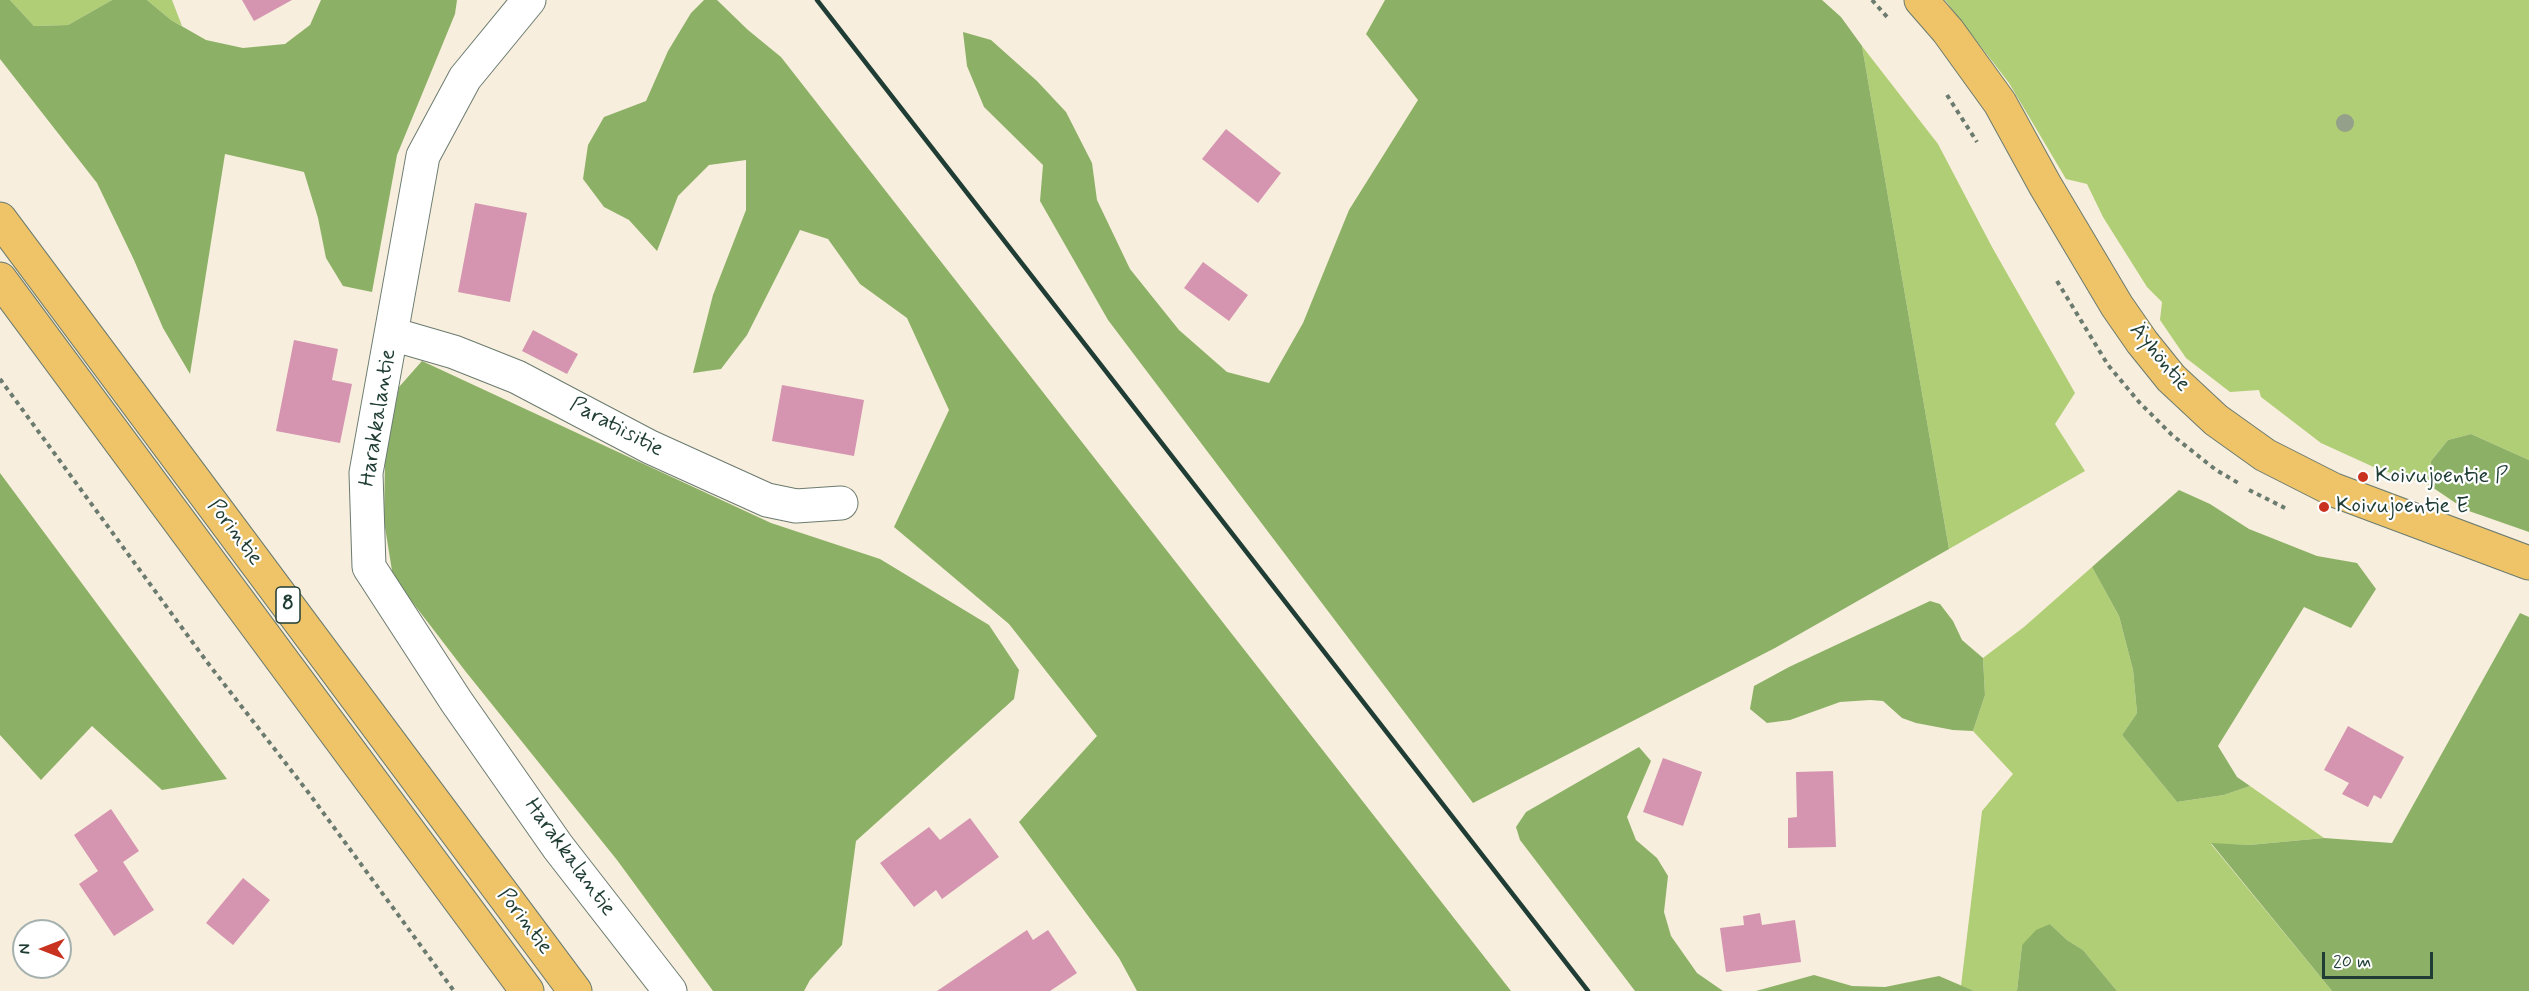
<!DOCTYPE html>
<html>
<head>
<meta charset="utf-8">
<style>
  body { margin:0 }
  #map { position:relative; width:2529px; height:991px; overflow:hidden; background:#f7eedd; font-family:Mynerve,sans-serif }
  canvas { display:block }
  .north { position:absolute; left:12px; top:919px; width:60px; height:60px; box-sizing:border-box; background:#fff; border:2px solid #a5b1ae; border-radius:50%; rotate:270deg; font-size:16px; font-weight:700; line-height:24px; text-align:center; color:#1f3d34 }
  .north::after { content:''; display:block; margin:auto; width:21px; height:27px; background:#c8321e; clip-path:polygon(50% 0,100% 100%,50% 72%,0 100%) }
  .scale { position:absolute; left:2322px; top:952px; width:111px; height:27px; box-sizing:border-box; border:3px solid #1f3d34; border-top:0; padding-left:8px; font-size:18px; line-height:21px; white-space:nowrap; color:#1f3d34; -webkit-text-stroke:4px #fff; paint-order:stroke }
</style>
</head>
<body>
<div id="map">
<canvas width="2529" height="991"></canvas>
<div class="north">N</div>
<div class="scale">20 m</div>
</div>
<script>
const c = document.querySelector('canvas').getContext('2d');
c.lineJoin = 'round';
function fill(path, color) { c.fillStyle = color; c.fill(path, 'evenodd'); }
const shape = rows => new Path2D(rows.map(r => 'M' + r).join(''));
function strokePath(path, color, width, dash) { c.strokeStyle = color; c.lineWidth = width; c.lineCap = dash ? 'butt' : 'round'; c.setLineDash(dash || []); c.stroke(path); }
function write(font, color, halo, rows, align = 'center') {
  c.font = font + ' Mynerve,sans-serif'; c.lineWidth = 4.5; c.setLineDash([]); c.textBaseline = 'middle'; c.strokeStyle = halo; c.fillStyle = color; for (const [text, x, y, turn = 0] of rows) {
    c.save(); c.translate(x, y); c.rotate((+turn || 0) * Math.PI / 180); c.textAlign = isNaN(turn) ? turn : align; if (halo) c.strokeText(text, 0, 0); c.fillText(text, 0, 0); c.restore();
  }
}
fill(shape([
  [10,0,112,0,68,25,34,26],
  [147,0,172,0,182,26,171,20],
  [1945,0,2529,0,2529,460,2471,434,2448,440,2431,461,2429,485,2378,469,2321,443,2261,397,2259,390,2230,392,2186,358,2160,320,2162,302,2147,287,2103,217,2087,184,2066,179,2009,83],
  [1862,46,1938,144,1992,247,2075,393,2055,424,2085,471,1949,549],
  [2092,567,2119,616,2133,670,2137,713,2122,735,2177,802,2224,795,2250,786,2324,838,2249,845,2211,844,2332,991,2117,991,2083,950,2067,940,2050,924,2022,945,2017,991,1974,991,1961,986,1982,811,2013,774,1973,731,1985,695,1983,658,2024,627]
]), '#b0ce75');
fill(shape([
  [0,0,10,0,34,26,68,25,112,0,147,0,171,20,206,40,243,48,285,44,310,25,321,0,457,0,455,14,397,155,372,292,343,286,326,258,318,218,304,172,225,154,190,374,163,328,134,260,97,183,0,59],
  [704,0,717,0,748,30,781,57,1511,991,1137,991,1119,958,1019,822,1097,736,1009,624,894,527,949,410,907,318,860,284,828,239,800,230,747,335,721,369,693,373,713,295,746,210,746,160,709,165,678,196,657,251,629,220,604,207,583,179,588,145,604,117,646,101,668,51,691,13],
  [1385,0,1822,0,1841,17,1862,46,1949,549,1775,648,1473,803,1108,320,1040,201,1043,165,984,107,967,66,963,32,991,40,1037,81,1066,112,1092,163,1097,200,1130,269,1179,330,1227,372,1269,383,1303,323,1349,210,1418,100,1366,34],
  [422,361,771,523,880,559,989,625,1019,670,1014,699,856,841,842,945,810,980,804,991,713,991,617,860,466,672,393,577,384,521,385,458,399,387],
  [2471,434,2529,460,2529,532,2466,510,2429,485,2431,461,2448,440],
  [0,473,227,779,162,790,92,726,41,780,0,735],
  [2179,490,2210,504,2249,529,2317,556,2357,563,2376,589,2351,628,2304,607,2218,746,2237,777,2250,786,2224,795,2177,802,2122,735,2137,713,2133,670,2119,616,2092,567],
  [1930,601,1940,604,1953,621,1962,640,1983,658,1985,695,1973,731,1953,730,1916,723,1902,718,1883,701,1870,700,1840,702,1790,720,1767,723,1750,709,1754,686,1789,667],
  [2520,613,2529,617,2529,991,2332,991,2211,843,2249,845,2324,838,2392,843],
  [1639,747,1651,761,1627,817,1636,840,1657,858,1668,876,1664,912,1671,936,1697,973,1723,991,1635,991,1520,840,1516,827,1526,812],
  [2050,924,2067,940,2083,950,2117,991,2017,991,2022,945,2036,930],
  [1814,975,1852,986,1885,987,1939,976,1974,991,1756,991]
]), '#8cb166');
fill(shape([
  [242,0,292,0,254,21],
  [1226,129,1281,173,1258,203,1202,159],
  [475,203,527,213,510,302,458,292],
  [1203,262,1248,295,1229,321,1184,288],
  [533,330,578,354,567,374,522,351],
  [294,340,338,349,332,380,352,384,340,443,276,431],
  [782,385,864,400,854,456,772,441],
  [2348,726,2404,757,2381,799,2374,795,2368,807,2342,794,2349,783,2324,770],
  [1663,758,1702,772,1683,826,1643,812],
  [1833,771,1836,847,1788,848,1788,818,1797,817,1796,772],
  [111,809,139,851,123,862,154,910,114,936,79,884,98,871,74,835],
  [970,818,999,857,942,899,936,890,914,907,880,863,929,827,940,840],
  [243,878,270,900,233,945,206,923],
  [1760,913,1762,925,1795,920,1801,962,1726,972,1720,928,1744,925,1743,916],
  [1027,930,1033,940,1048,930,1077,973,1050,991,937,991]
]), '#d595b0');
const minor = shape([
  [529,0,465,78,423,156,366,473,369,567,456,701,558,847,670,991],
  [392,334,454,352,517,377,650,447,767,500,796,506,841,503]
]);
const major = shape([
  [1921,0,1948,31,2000,103,2045,185,2117,306,2142,342,2171,378,2216,420,2265,455,2334,490,2529,563]
]);
const highway = shape([
  [0,219,575,991],
  [0,279,527,991]
]);
strokePath(minor, '#6b7b6f', 35);
strokePath(major, '#6b7b6f', 35);
strokePath(highway, '#6b7b6f', 35);
strokePath(shape([
  [1872,0,1888,18],
  [1947,95,1977,142],
  [2057,281,2108,365,2139,402,2172,435,2216,470,2240,484],
  [0,379,207,662,308,792,454,991],
  [2249,490,2285,508]
]), '#6b7b6f', 4, [4.5, 4.5]);
strokePath(minor, '#fff', 33);
strokePath(major, '#efc469', 33);
strokePath(highway, '#efc469', 33);
strokePath(shape([
  [817,0,1588,991]
]), '#1f3d34', 4.5);
c.fillStyle = '#94a089';
for (const [x, y] of [
  [2345,123]
]) { c.beginPath(); c.arc(x, y, 9, 0, 2 * Math.PI); c.fill(); }
for (const [x, y, r, color] of [
  [2363,477,6,"#c8321e"],
  [2324,507,6,"#c8321e"]
]) { const dot = new Path2D(); dot.arc(x, y, r, 0, 2 * Math.PI); c.fillStyle = color; c.fill(dot); strokePath(dot, '#fff', 2); }
for (const [x, y, w] of [
  [288,605,24]
]) { const box = new Path2D(); box.roundRect(x - w / 2, y - 18, w, 36, 4.5); c.fillStyle = '#fff'; c.fill(box); strokePath(box, '#1f3d34', 1.5); }
write('bold 21px', '#1f3d34', null, [
  ["8",288,605]
]);
write('22px', '#1f3d34', '#fff', [
  ["Äyhöntie",2159,358,50],
  ["Harakkalantie",379,418,-81],
  ["Paratiisitie",616,428,28],
  ["Porintie",234,533,53],
  ["Harakkalantie",569,858,54],
  ["Porintie",524,922,53]
]);
write('22px', '#1f3d34', '#fff', [
  ["Koivujoentie P",2375,477],
  ["Koivujoentie E",2336,507]
], 'left');
</script>
</body>
</html>
